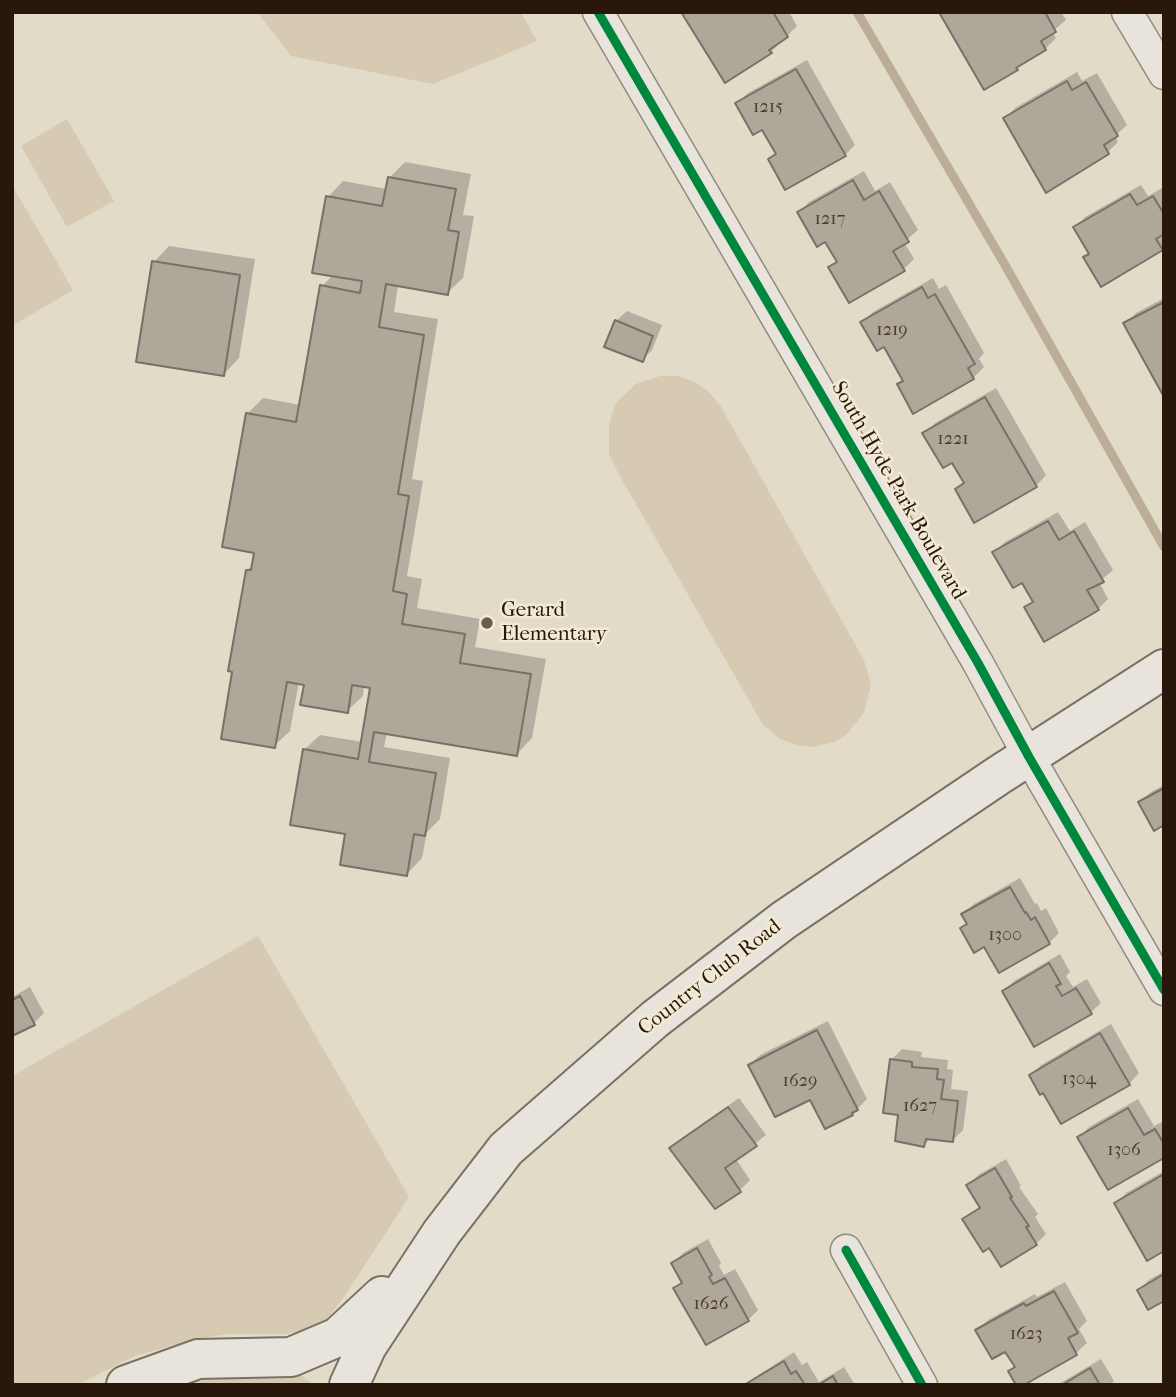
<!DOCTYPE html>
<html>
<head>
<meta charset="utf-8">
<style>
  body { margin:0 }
  #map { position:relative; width:1176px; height:1397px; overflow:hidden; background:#e2dbc8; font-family:"IM FELL French Canon",serif }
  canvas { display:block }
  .frame { position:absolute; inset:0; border:14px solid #2a170c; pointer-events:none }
</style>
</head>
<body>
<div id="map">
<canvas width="1176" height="1397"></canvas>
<div class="frame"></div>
</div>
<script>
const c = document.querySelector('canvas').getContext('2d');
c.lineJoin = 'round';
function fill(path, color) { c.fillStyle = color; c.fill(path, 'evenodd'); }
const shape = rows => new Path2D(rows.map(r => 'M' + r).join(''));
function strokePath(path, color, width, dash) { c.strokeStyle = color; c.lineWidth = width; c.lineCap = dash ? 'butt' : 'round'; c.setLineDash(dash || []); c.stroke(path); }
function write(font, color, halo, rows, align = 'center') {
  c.font = font + ' "IM FELL French Canon",serif'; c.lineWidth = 5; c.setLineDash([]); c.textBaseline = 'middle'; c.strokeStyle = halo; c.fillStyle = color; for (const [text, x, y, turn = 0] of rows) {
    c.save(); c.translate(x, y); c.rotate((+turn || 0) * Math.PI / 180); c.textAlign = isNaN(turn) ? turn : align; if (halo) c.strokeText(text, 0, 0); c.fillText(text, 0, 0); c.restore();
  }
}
fill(shape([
  [257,12,521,12,537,41,433,84,291,56],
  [67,119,114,201,67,227,21,146],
  [12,185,73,290,12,326],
  [660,376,677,376,693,381,707,390,720,405,864,660,871,684,864,713,846,735,835,742,812,747,801,746,780,739,763,725,617,471,609,454,609,426,612,413,617,402,636,384],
  [258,936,409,1197,344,1297,328,1318,309,1330,286,1334,229,1334,194,1339,135,1356,77,1385,12,1385,12,1076],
  [265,1374,265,1378,280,1379,280,1374,300,1374,313,1385,179,1385,227,1376]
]), '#d6cab2');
fill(shape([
  [683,12,789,12,797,26,771,52],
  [944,12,1061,12,1066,20,1052,32,1056,38,1045,49,1026,60,1017,69],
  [807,60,855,145,845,155,770,159,777,152,763,128,737,103,748,93],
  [1077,72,1082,81,1097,73,1127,125,1115,136,1118,142,1108,152,1005,119,1015,108],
  [405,162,471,174,463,215,474,216,463,278,447,293,398,285,394,312,438,319,412,479,423,481,407,576,422,579,417,608,480,619,475,647,546,659,532,738,517,754,387,732,384,747,450,758,440,819,427,832,422,858,407,874,347,833,304,750,320,735,363,742,372,687,364,686,363,696,347,711,306,683,299,682,290,731,274,746,247,570,254,564,256,552,248,413,263,398,301,405,322,286,333,275,328,197,343,181,387,189,389,178],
  [864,171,875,191,890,182,918,230,904,242,914,259,904,269,830,268,838,260,826,240,799,213,809,202],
  [1141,185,1148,196,1164,187,1164,247,1085,257,1090,252,1075,228,1085,217],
  [169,246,255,259,239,358,224,374,154,262],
  [933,278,939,289,946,285,984,353,979,359,984,367,973,378,914,411,899,385,904,379,884,344,862,322,873,312],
  [1164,298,1164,393,1126,324,1136,313],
  [627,311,662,325,652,350,642,360,616,321],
  [996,388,1046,475,1036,486,957,489,965,481,953,460,925,433,935,423],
  [1058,512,1070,531,1085,522,1113,570,1099,582,1108,599,1098,609,1026,607,1034,600,1022,580,994,553,1005,542],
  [1164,785,1164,823,1140,802,1151,792],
  [1020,878,1035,904,1037,903,1041,911,1046,908,1059,933,1049,943,985,945,963,928,968,923,963,914,974,904],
  [1060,954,1070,972,1066,976,1073,987,1087,979,1101,1003,1090,1013,1004,991,1014,981],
  [30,987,44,1013,34,1023,12,1034,12,997],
  [828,1021,867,1099,852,1114,811,1097,750,1065,760,1055],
  [1111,1024,1139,1073,1129,1084,1044,1090,1031,1075,1041,1065],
  [902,1049,922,1052,921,1057,948,1060,947,1069,953,1070,951,1089,968,1091,963,1130,953,1140,931,1138,924,1145,900,1113,891,1060],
  [739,1098,766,1135,736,1159,750,1180,740,1190,672,1149,682,1138],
  [1138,1099,1154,1126,1164,1121,1164,1156,1079,1138,1089,1127],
  [1006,1159,1021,1186,1019,1187,1038,1214,1035,1217,1046,1234,1036,1244,990,1246,965,1219,980,1206,968,1186,978,1175],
  [1164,1171,1164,1249,1116,1203,1126,1193],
  [708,1239,721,1263,719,1266,724,1275,735,1269,758,1310,748,1320,675,1288,683,1281,673,1263,683,1253],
  [1164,1271,1164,1299,1139,1290,1149,1280],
  [1065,1282,1087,1321,1079,1329,1087,1343,1076,1353,1020,1385,1010,1371,1015,1365,1006,1349,977,1331,988,1320,1035,1294,1037,1297],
  [794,1352,802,1365,807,1362,819,1382,844,1367,855,1385,743,1385],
  [1101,1359,1114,1381,1110,1385,1057,1385]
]), '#0003');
strokePath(shape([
  [857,12,1005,265,1164,547]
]), '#bcae96', 9);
const building = shape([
  [681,12,773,12,788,37,769,50,772,53,725,83,681,12],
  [943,12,1045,12,1056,32,1041,41,1046,50,1016,68,1018,70,984,90,940,14,943,12],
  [796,69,846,156,785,190,768,159,776,154,762,130,753,135,735,103,796,69],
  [1067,81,1072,90,1086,82,1118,136,1104,145,1109,154,1046,193,1003,118,1067,81],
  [388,177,456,189,448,230,459,232,448,295,386,284,379,327,424,335,398,494,409,496,393,591,407,594,402,624,465,634,460,663,531,674,517,756,374,732,369,762,436,773,425,836,414,834,407,876,340,865,345,834,290,825,303,749,358,759,370,688,352,685,348,713,300,705,304,685,287,682,275,748,221,739,232,672,228,671,246,570,251,570,254,553,222,547,246,413,296,422,320,285,360,293,362,281,312,273,326,196,382,206,388,177],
  [853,180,864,200,879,191,909,242,893,251,905,271,849,303,828,267,837,262,825,242,817,247,797,212,853,180],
  [1130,194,1137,205,1153,196,1164,214,1164,234,1156,239,1163,250,1101,287,1083,257,1089,254,1073,227,1130,194],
  [152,261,240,275,224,376,136,362,152,261],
  [922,287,928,298,935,294,975,364,968,368,974,379,913,414,897,384,903,381,884,347,877,351,860,322,922,287],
  [1164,302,1164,397,1123,323,1164,302],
  [615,320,653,336,643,362,604,347,615,320],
  [985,397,1037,487,974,523,955,489,964,483,952,463,943,468,922,433,985,397],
  [1048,521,1059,540,1074,531,1104,582,1087,590,1099,610,1044,642,1024,607,1033,602,1022,583,1013,588,992,552,1048,521],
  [1164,788,1164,825,1154,831,1138,802,1164,788],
  [1010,887,1025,913,1026,912,1031,920,1035,917,1050,944,999,973,984,947,974,953,960,928,967,924,961,914,1010,887],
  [1049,963,1061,984,1056,986,1062,996,1076,988,1092,1014,1034,1047,1002,991,1049,963],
  [20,996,35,1025,12,1036,12,1000,20,996],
  [817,1030,858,1110,852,1113,853,1115,825,1129,810,1100,775,1117,748,1065,817,1030],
  [1100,1033,1130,1085,1061,1124,1043,1093,1040,1095,1029,1075,1100,1033],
  [890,1059,912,1062,912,1067,938,1069,937,1079,944,1080,941,1099,958,1101,953,1142,926,1139,924,1147,895,1141,898,1115,883,1113,890,1059],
  [728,1107,757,1146,725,1168,741,1192,715,1209,669,1148,728,1107],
  [1128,1108,1144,1135,1155,1129,1164,1144,1164,1158,1108,1190,1077,1137,1128,1108],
  [995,1168,1012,1197,1010,1198,1029,1226,1026,1227,1037,1245,1001,1267,989,1248,983,1252,962,1219,980,1208,966,1185,995,1168],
  [1164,1174,1164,1251,1147,1261,1114,1203,1164,1174],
  [697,1248,712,1275,709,1277,713,1284,725,1278,749,1321,706,1345,673,1288,682,1283,671,1263,697,1248],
  [1164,1274,1164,1301,1148,1310,1137,1290,1164,1274],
  [1054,1291,1078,1333,1068,1338,1077,1355,1024,1385,1016,1385,1008,1371,1015,1367,1005,1352,992,1359,975,1330,1024,1303,1026,1306,1054,1291],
  [784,1361,791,1374,796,1371,805,1385,744,1385,784,1361],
  [1090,1368,1100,1385,1062,1385,1090,1368],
  [833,1376,838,1385,818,1385,833,1376]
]);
fill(building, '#aea79a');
strokePath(building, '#777166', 2);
const street = shape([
  [598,12,978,663,1029,757,1164,990],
  [1127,12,1164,74],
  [846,1250,922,1385]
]);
const secondary = shape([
  [126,1385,198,1359,291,1357,338,1337,382,1296],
  [349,1385,367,1346,442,1232,506,1149,655,1019,784,920,999,775,1164,669]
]);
strokePath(street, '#928b7f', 33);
strokePath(secondary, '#777166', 42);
strokePath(street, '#e8e4dc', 30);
strokePath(secondary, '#e8e4dc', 38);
strokePath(shape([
  [598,12,978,663,1029,757,1164,990],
  [846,1250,922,1385]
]), '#00873e', 9);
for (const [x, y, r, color] of [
  [487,623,7,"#6a5c4e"]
]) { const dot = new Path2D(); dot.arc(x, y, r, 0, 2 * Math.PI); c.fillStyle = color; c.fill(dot); strokePath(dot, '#f3ead5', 2.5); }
write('18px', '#4b3b30', null, [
  ["1215",768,108],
  ["1217",830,220],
  ["1219",892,331],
  ["1221",953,440],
  ["1300",1005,936],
  ["1304",1079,1080],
  ["1629",800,1082],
  ["1627",920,1107],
  ["1306",1124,1151],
  ["1626",711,1305],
  ["1623",1026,1335]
]);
write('21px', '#2a170c', '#f3ead5', [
  ["South Hyde Park Boulevard",898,491,60],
  ["Country Club Road",710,978,-38]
]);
write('21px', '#2a170c', '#f3ead5', [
  ["Gerard",501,611],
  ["Elementary",501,635]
], 'left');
</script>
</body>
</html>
